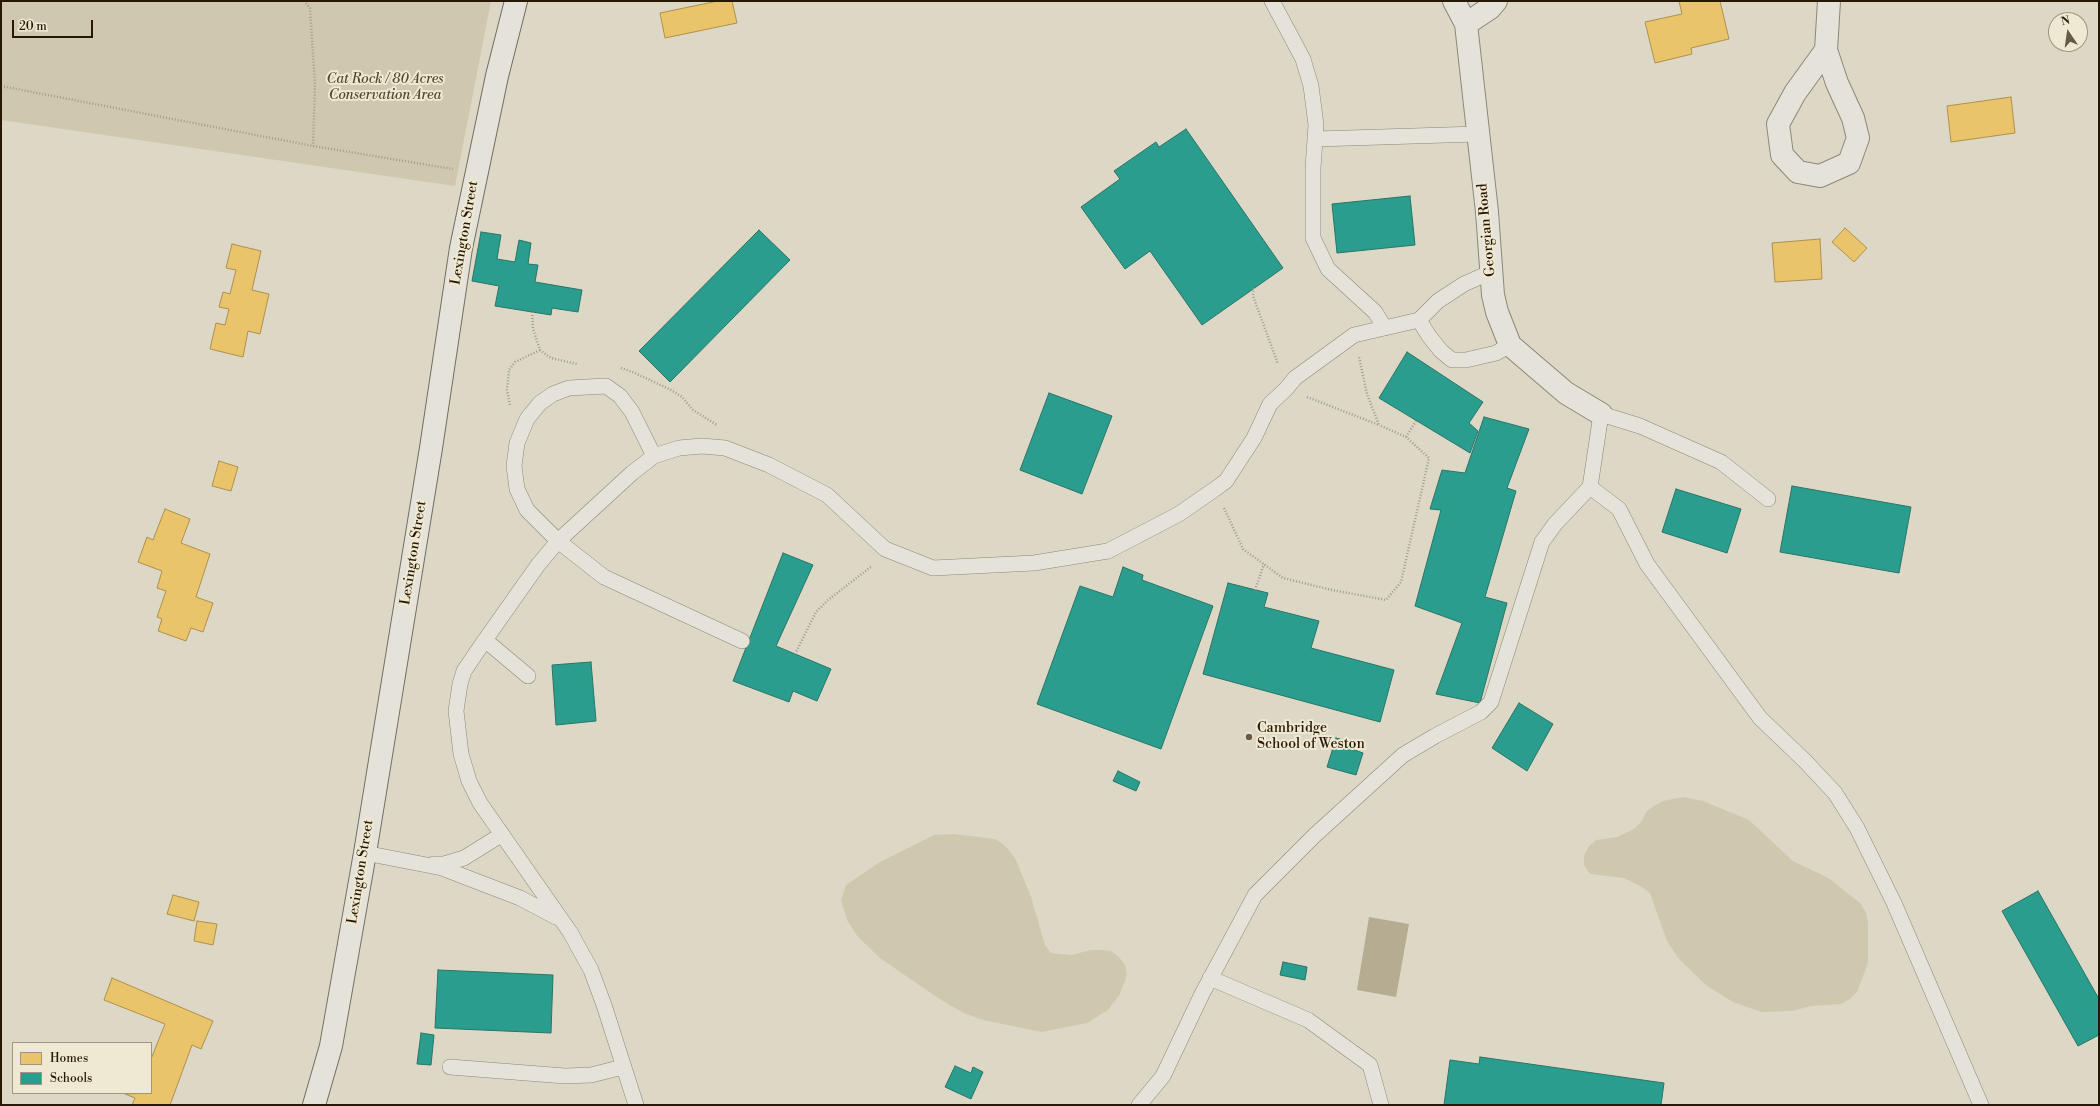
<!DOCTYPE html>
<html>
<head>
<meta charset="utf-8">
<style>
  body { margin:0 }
  #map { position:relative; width:2100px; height:1106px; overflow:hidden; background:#ddd7c5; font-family:"Libre Bodoni",serif }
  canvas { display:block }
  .frame { position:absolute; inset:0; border:2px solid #271803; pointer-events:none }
  .legend { position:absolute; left:12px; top:1042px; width:140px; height:52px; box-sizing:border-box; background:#efe9d3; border:1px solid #9f9580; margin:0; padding:5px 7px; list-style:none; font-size:12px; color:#271803 }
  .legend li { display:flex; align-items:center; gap:8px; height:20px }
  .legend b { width:20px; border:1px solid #9f9580 }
  .north { position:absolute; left:2048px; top:12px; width:40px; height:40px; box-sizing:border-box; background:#efe9d3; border:1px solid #9f9580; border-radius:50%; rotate:347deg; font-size:11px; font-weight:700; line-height:16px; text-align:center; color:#271803 }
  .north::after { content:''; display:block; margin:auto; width:14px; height:18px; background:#675b47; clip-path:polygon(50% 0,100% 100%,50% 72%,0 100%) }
  .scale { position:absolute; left:12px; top:20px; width:81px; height:18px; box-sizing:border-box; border:2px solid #271803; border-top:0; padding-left:5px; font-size:12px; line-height:14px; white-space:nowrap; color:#271803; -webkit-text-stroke:3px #efe9d3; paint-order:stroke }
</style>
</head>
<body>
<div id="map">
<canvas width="2100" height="1106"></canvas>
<div class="frame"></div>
<ul class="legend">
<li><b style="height:11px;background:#e9c46a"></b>Homes</li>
<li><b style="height:11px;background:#2a9d8f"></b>Schools</li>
</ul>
<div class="north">N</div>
<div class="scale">20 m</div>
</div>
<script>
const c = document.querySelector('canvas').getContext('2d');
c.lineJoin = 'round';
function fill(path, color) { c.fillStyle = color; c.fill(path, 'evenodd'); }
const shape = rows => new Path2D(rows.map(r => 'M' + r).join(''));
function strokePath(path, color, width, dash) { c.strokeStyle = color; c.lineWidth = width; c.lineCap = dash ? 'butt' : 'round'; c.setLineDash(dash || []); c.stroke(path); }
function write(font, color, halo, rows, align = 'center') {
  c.font = font + ' "Libre Bodoni",serif'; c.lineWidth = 4; c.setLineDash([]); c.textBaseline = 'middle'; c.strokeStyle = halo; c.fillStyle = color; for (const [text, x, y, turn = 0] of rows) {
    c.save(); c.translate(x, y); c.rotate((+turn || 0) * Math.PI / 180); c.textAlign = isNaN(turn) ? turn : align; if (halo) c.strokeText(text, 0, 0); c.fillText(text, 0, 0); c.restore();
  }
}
fill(shape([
  [1,1,491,1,455,186,1,120],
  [1683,797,1703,801,1749,820,1793,861,1830,879,1861,904,1866,913,1868,923,1868,963,1857,992,1850,999,1841,1004,1811,1006,1792,1011,1761,1012,1733,1002,1707,986,1678,958,1667,941,1650,893,1642,887,1624,878,1590,874,1584,865,1584,856,1589,846,1596,840,1617,837,1626,833,1635,828,1642,821,1646,812,1654,806,1663,801],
  [954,834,995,839,1003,844,1010,851,1016,860,1031,897,1045,945,1051,953,1071,955,1091,950,1101,950,1111,951,1119,957,1125,965,1127,975,1120,994,1108,1010,1087,1023,1042,1032,983,1020,964,1013,938,998,880,958,858,937,847,920,841,900,846,885,880,862,934,835]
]), '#d0c8ae');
fill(shape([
  [1369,917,1409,924,1396,997,1357,990]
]), '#b6ac92');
const homes = shape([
  [718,1,732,1,737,23,665,38,660,13,718,1],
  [1679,1,1720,1,1729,39,1691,48,1692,54,1655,63,1645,22,1682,14,1679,1],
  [2011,97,2015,133,1951,142,1947,106,2011,97],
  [1845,228,1867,248,1854,262,1832,242,1845,228],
  [1820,239,1822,279,1775,282,1772,243,1820,239],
  [232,244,261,251,252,290,269,294,260,334,248,331,243,357,210,349,216,323,225,325,229,309,219,307,223,292,230,294,236,270,226,268,232,244],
  [219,461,238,467,231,491,212,486,219,461],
  [165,509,190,519,181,543,210,554,196,597,213,603,203,632,191,628,186,641,158,631,162,619,157,617,166,591,157,588,162,571,138,562,147,537,153,540,165,509],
  [173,895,199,902,194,921,167,914,173,895],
  [197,921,217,924,213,945,194,941,197,921],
  [112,978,213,1021,201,1049,192,1045,170,1105,132,1105,135,1098,125,1094,151,1093,151,1059,165,1024,104,1000,112,978]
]);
fill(homes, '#e9c46a');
strokePath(homes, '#af904b', 1);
const schools = shape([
  [1186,129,1283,268,1202,325,1150,251,1125,269,1081,207,1120,179,1114,171,1156,142,1159,147,1186,129],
  [1410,196,1415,245,1337,253,1332,204,1410,196],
  [759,230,790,260,670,382,639,351,759,230],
  [481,232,501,235,497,259,515,262,519,240,531,243,528,264,538,265,535,282,582,290,578,312,552,308,551,315,495,306,499,286,472,281,481,232],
  [1407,352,1483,402,1469,423,1478,431,1470,453,1379,398,1407,352],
  [1049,393,1112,416,1082,494,1020,470,1049,393],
  [1484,417,1529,429,1507,488,1516,491,1485,597,1507,603,1480,703,1436,694,1462,623,1415,606,1441,510,1430,509,1442,470,1465,473,1484,417],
  [1792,486,1911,507,1899,573,1780,552,1792,486],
  [1676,489,1741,509,1727,553,1662,532,1676,489],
  [783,553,813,565,776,646,831,669,817,701,793,691,789,702,733,681,783,553],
  [1123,567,1143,575,1142,580,1213,606,1161,749,1037,704,1080,586,1113,597,1123,567],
  [1228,583,1268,593,1264,607,1319,621,1311,648,1394,670,1380,722,1203,674,1228,583],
  [591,662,596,721,556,725,552,665,591,662],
  [1519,703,1553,724,1527,771,1492,748,1519,703],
  [1336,738,1347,741,1346,747,1363,753,1356,775,1327,767,1336,738],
  [1118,771,1140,782,1136,791,1113,781,1118,771],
  [2038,891,2099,999,2099,1035,2078,1046,2002,911,2038,891],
  [1283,962,1307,967,1305,980,1280,975,1283,962],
  [438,970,553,975,551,1033,435,1028,438,970],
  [421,1033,434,1035,431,1065,417,1064,421,1033],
  [1480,1057,1664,1083,1661,1105,1444,1105,1450,1060,1479,1064,1480,1057],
  [955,1066,971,1073,973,1067,983,1072,971,1099,945,1087,955,1066]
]);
fill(schools, '#2a9d8f');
strokePath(schools, '#297565', 1);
const lane = shape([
  [1272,1,1303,59,1311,86,1316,125,1313,168,1313,238,1328,269,1375,312,1385,328],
  [1316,139,1478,134],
  [1419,320,1438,301,1464,284,1491,272],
  [654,456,632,412,620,396,606,386,569,388,553,394,540,403,527,419,517,443,514,466,517,489,527,510,558,541,604,577,742,641],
  [1590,487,1619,509,1647,564,1760,718,1805,761,1835,793,1857,828,1894,903,1981,1105],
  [485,640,538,565,558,541,632,473,654,456,679,448,702,446,725,448,769,465,827,495,885,549,933,568,1034,563,1108,551,1179,514,1215,489,1226,481,1254,438,1270,404,1286,389,1295,378,1354,335,1419,320,1429,336,1441,351,1452,360,1466,360,1496,353,1510,345],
  [528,676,485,640,464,671,460,684,456,711,461,754,469,781,480,803,570,932,591,970,604,1005,636,1105],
  [365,853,442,868,520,898,556,917],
  [434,864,444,864,464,858,501,835],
  [1210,978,1308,1020,1370,1065,1381,1105],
  [450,1067,565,1076,591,1075,623,1067],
  [1139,1105,1163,1076,1202,994,1255,895,1315,835,1403,755,1435,736,1481,712,1491,702,1542,542,1555,524,1590,487,1601,414,1640,426,1721,462,1768,499]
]);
const street = shape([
  [1454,1,1466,24,1487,212,1493,295,1497,312,1510,345,1566,393,1601,414],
  [1466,24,1490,8,1496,1],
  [1826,50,1795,93,1778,124,1782,155,1798,172,1820,176,1849,163,1858,138,1853,118,1837,83,1826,50,1829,1]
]);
const secondary = shape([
  [314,1105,331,1046,365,853,431,448,461,248,497,76,516,1]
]);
strokePath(lane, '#8d877a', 16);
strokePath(street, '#8d877a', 24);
strokePath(secondary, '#726d61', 24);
strokePath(shape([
  [304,1,310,8,315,85,313,146],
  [1,86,313,146,453,169],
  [1254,288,1253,296,1278,364],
  [532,312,533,329,540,350,551,358,577,364],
  [621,368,635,373,671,390,682,397,693,410,717,425],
  [1307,397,1379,425,1367,394,1359,357],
  [510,405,507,390,509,370,515,362,540,350],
  [1406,437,1416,421],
  [1224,508,1243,549,1283,578,1332,590,1386,600,1401,582,1429,458,1406,437,1379,425],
  [1255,590,1264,564],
  [795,654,816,612,828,600,872,566]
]), '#a09c93', 2.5, [1, 2]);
strokePath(lane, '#e5e2d9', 15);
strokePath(street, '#e5e2d9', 22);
strokePath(secondary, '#e5e2d9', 22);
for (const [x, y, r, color] of [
  [1249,737,4,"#675b47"]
]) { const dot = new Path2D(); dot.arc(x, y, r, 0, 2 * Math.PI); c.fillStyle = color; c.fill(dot); strokePath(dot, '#efe9d3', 1.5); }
write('italic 14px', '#574931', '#efe9d3', [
  ["Cat Rock / 80 Acres",385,80],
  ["Conservation Area",385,96]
]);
write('14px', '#271803', '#efe9d3', [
  ["Georgian Road",1487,230,-95],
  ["Lexington Street",465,233,-80],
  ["Lexington Street",414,553,-81],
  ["Lexington Street",361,872,-81]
]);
write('14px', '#271803', '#efe9d3', [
  ["Cambridge",1257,729],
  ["School of Weston",1257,745]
], 'left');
</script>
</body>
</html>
